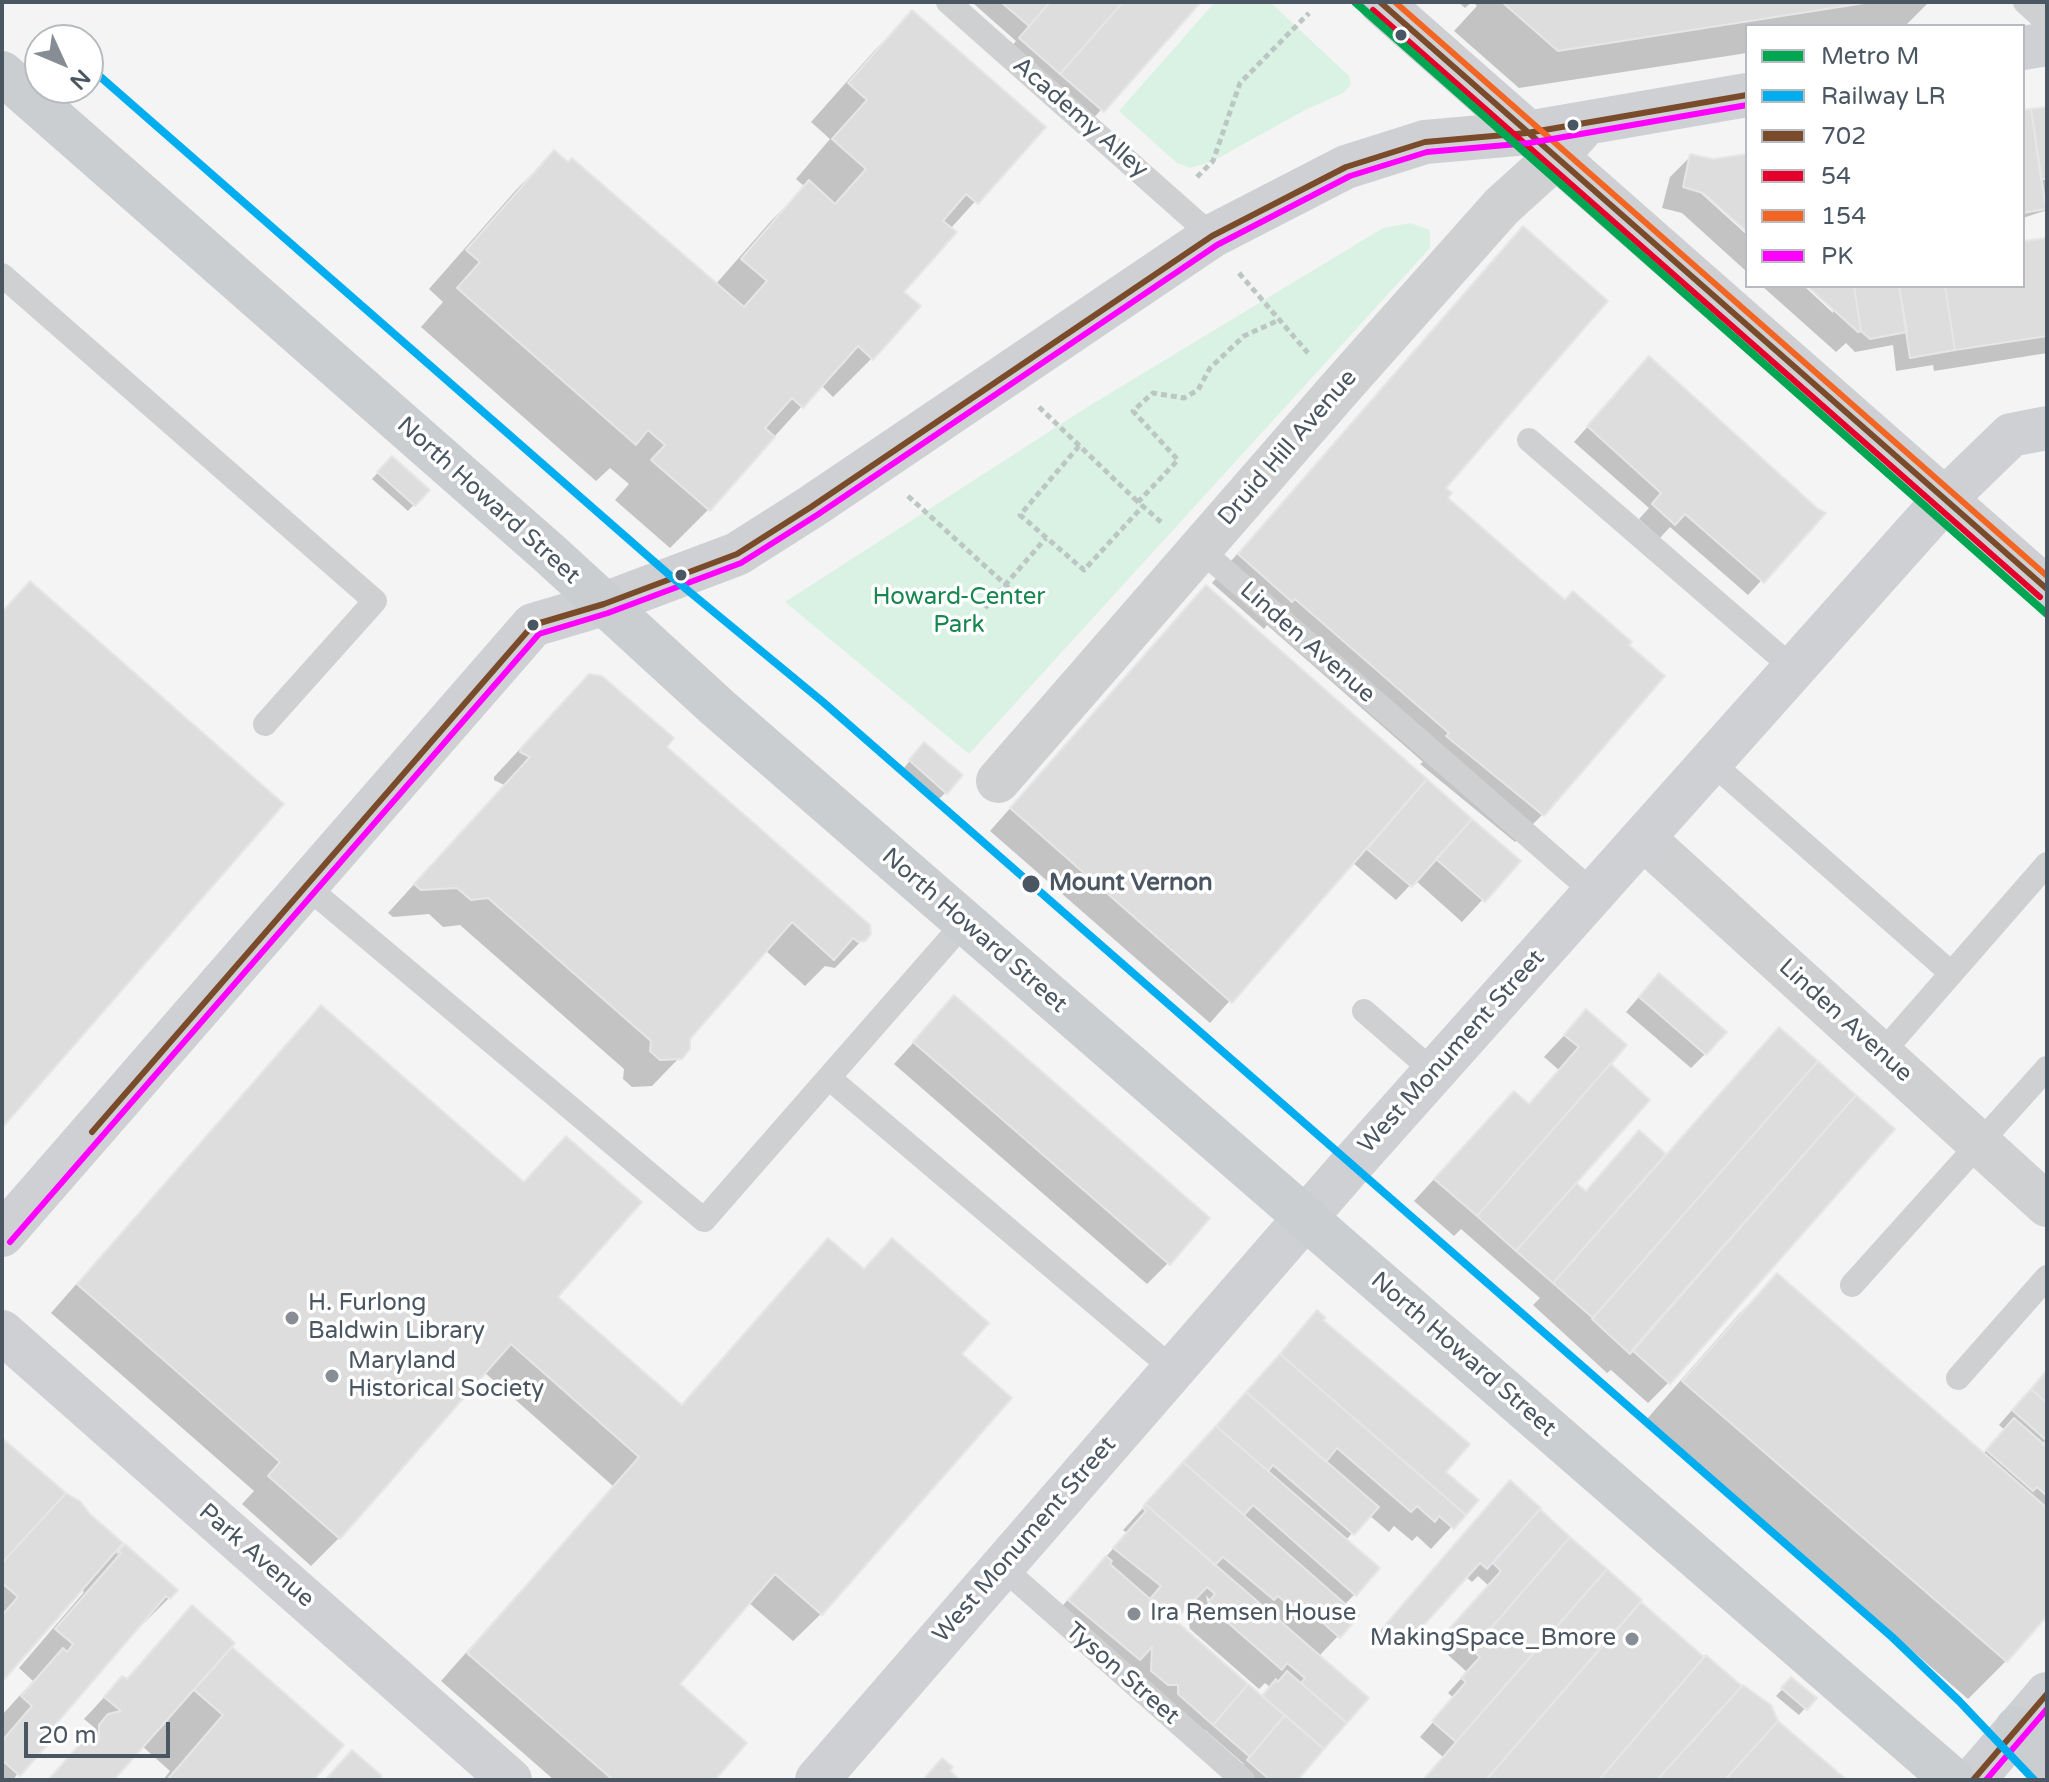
<!DOCTYPE html>
<html>
<head>
<meta charset="utf-8">
<style>
  body { margin:0 }
  #map { position:relative; width:2049px; height:1782px; overflow:hidden; background:#f4f4f4; font-family:"Varela Round",sans-serif }
  canvas { display:block }
  .frame { position:absolute; inset:0; border:4px solid #4a5661; pointer-events:none }
  .legend { position:absolute; left:1745px; top:24px; width:280px; height:264px; box-sizing:border-box; background:#fff; border:2px solid #b7bbc0; margin:0; padding:10px 14px; list-style:none; font-size:24px; color:#4a5661 }
  .legend li { display:flex; align-items:center; gap:16px; height:40px }
  .legend b { width:40px; border:2px solid #b7bbc0 }
  .north { position:absolute; left:24px; top:24px; width:80px; height:80px; box-sizing:border-box; background:#fff; border:2px solid #b7bbc0; border-radius:50%; rotate:134deg; font-size:22px; font-weight:700; line-height:32px; text-align:center; color:#4a5661 }
  .north::after { content:''; display:block; margin:auto; width:28px; height:36px; background:#868d94; clip-path:polygon(50% 0,100% 100%,50% 72%,0 100%) }
  .scale { position:absolute; left:24px; top:1722px; width:146px; height:36px; box-sizing:border-box; border:4px solid #4a5661; border-top:0; padding-left:10px; font-size:24px; line-height:28px; white-space:nowrap; color:#4a5661; -webkit-text-stroke:6px #fff; paint-order:stroke }
</style>
</head>
<body>
<div id="map">
<canvas width="2049" height="1782"></canvas>
<div class="frame"></div>
<ul class="legend">
<li><b style="height:10px;background:#00a651"></b>Metro M</li>
<li><b style="height:10px;background:#00aeef"></b>Railway LR</li>
<li><b style="height:10px;background:#7a4b2a"></b>702</li>
<li><b style="height:10px;background:#e4002b"></b>54</li>
<li><b style="height:10px;background:#f26522"></b>154</li>
<li><b style="height:10px;background:#f0f"></b>PK</li>
</ul>
<div class="north">N</div>
<div class="scale">20 m</div>
</div>
<script>
const c = document.querySelector('canvas').getContext('2d');
c.lineJoin = 'round';
function fill(path, color) { c.fillStyle = color; c.fill(path, 'evenodd'); }
const shape = rows => new Path2D(rows.map(r => 'M' + r).join(''));
function strokePath(path, color, width, dash) { c.strokeStyle = color; c.lineWidth = width; c.lineCap = dash ? 'butt' : 'round'; c.setLineDash(dash || []); c.stroke(path); }
function write(font, color, halo, rows, align = 'center') {
  c.font = font + ' "Varela Round",sans-serif'; c.lineWidth = 7; c.setLineDash([]); c.textBaseline = 'middle'; c.strokeStyle = halo; c.fillStyle = color; for (const [text, x, y, turn = 0] of rows) {
    c.save(); c.translate(x, y); c.rotate((+turn || 0) * Math.PI / 180); c.textAlign = isNaN(turn) ? turn : align; if (halo) c.strokeText(text, 0, 0); c.fillText(text, 0, 0); c.restore();
  }
}
fill(shape([
  [1215,2,1270,2,1349,76,1351,85,1343,93,1305,110,1213,161,1190,168,1177,163,1119,111],
  [1410,223,1430,230,1430,248,969,754,785,602,1089,406,1383,228]
]), '#d9f2e3');
fill(shape([
  [976,2,1198,2,1081,132,1006,53,1016,41,974,4],
  [1458,2,1472,2,1465,8],
  [1473,2,1929,2,1905,26,1747,26,1747,53,1519,88,1454,31,1477,6],
  [912,13,1043,127,950,229,902,292,918,306,871,359,833,397,821,385,708,510,670,548,615,500,629,484,610,468,596,481,421,327,443,302,429,289,516,190,554,152,715,285,771,221,805,187,796,179,830,139,811,122,874,51],
  [2047,109,2047,210,2023,218,2023,113],
  [1691,156,1713,161,1747,156,1747,230,1697,184,1694,187,1747,235,1747,272,1682,213,1662,208,1670,177],
  [1524,229,1444,488,1445,498,1565,602,1626,645,1662,677,1542,815,1515,842,1420,764,1423,762,1267,625,1264,629,1212,583,1496,256],
  [2047,240,2047,353,1934,371,1933,365,1896,371,1893,345,1855,352,1846,343,1836,352,1762,286,1804,286,1833,313,1833,307,1810,286,2023,286,2023,243],
  [1635,373,1823,513,1748,595,1670,527,1660,538,1639,519,1649,508,1574,442],
  [392,458,427,490,408,511,372,479],
  [1206,587,1518,861,1462,922,1415,880,1396,900,1352,862,1210,1023,990,831],
  [585,679,664,747,867,935,835,968,825,966,805,986,765,950,688,1038,680,1057,652,1086,632,1087,623,1079,624,1069,460,925,443,927,429,914,393,917,388,913,504,785,494,780,494,777],
  [918,751,946,792,939,799,904,768],
  [1645,990,1705,1054,1691,1068,1626,1012],
  [954,998,1168,1263,1147,1284,894,1064],
  [321,1008,522,1184,566,1138,556,1297,680,1406,800,1269,828,1241,862,1271,892,1240,959,1354,821,1614,793,1641,748,1602,677,1684,712,1780,554,1780,441,1681,613,1486,484,1372,339,1538,311,1566,242,1504,254,1491,51,1313,294,1035],
  [1586,1012,1608,1064,1573,1183,1585,1193,1639,1133,1665,1156,1779,1029,1669,1382,1648,1403,1611,1370,1607,1373,1533,1305,1540,1298,1461,1229,1454,1236,1414,1201,1493,1115,1527,1106,1559,1070,1544,1057],
  [1777,1276,1982,1455,2005,1430,1999,1425,2047,1370,2047,1613,2006,1661,1968,1699,1646,1420,1739,1314],
  [1317,1313,1320,1321,1444,1472,1476,1500,1431,1549,1417,1536,1412,1541,1394,1526,1389,1532,1369,1515,1345,1541,1355,1594,1344,1605,1338,1636,1318,1657,1366,1698,1297,1780,1240,1780,1234,1775,1244,1764,1205,1730,1190,1744,1048,1622,1127,1533,1123,1530,1125,1528],
  [1206,1595,1211,1601,1215,1617,1211,1618],
  [1185,1607,1195,1617,1189,1624,1190,1629,1259,1689,1265,1683,1270,1687,1261,1697,1172,1621],
  [2,1440,121,1544,116,1555,125,1547,169,1598,131,1636,53,1724,13,1780,2,1780,2,1715,33,1681,19,1668,84,1592,81,1589,2,1679],
  [1510,1483,1704,1660,1706,1658,1741,1688,1761,1699,1775,1719,1844,1780,1423,1780,1443,1757,1420,1737,1454,1698,1448,1693,1467,1672,1436,1644,1489,1586,1478,1576,1472,1582,1465,1576,1399,1648,1391,1640,1382,1648,1373,1639],
  [217,1661,311,1780,163,1780,170,1771,142,1746,112,1780,48,1780,96,1729,84,1719,122,1678,126,1681],
  [1792,1679,1814,1698,1799,1715,1776,1696]
]), '#0003');
const building = shape([
  [1001,2,1050,2,1029,26,1001,2],
  [1050,2,1123,2,1060,74,1019,38,1050,2],
  [1123,2,1201,2,1104,112,1060,74,1123,2],
  [1502,2,1871,2,1558,51,1502,2],
  [912,10,1046,127,978,204,966,194,943,221,957,232,904,292,921,306,873,360,858,346,803,408,792,398,765,428,775,437,710,511,651,460,665,445,648,430,636,445,457,288,480,262,466,250,554,150,568,162,572,158,744,307,767,281,741,259,809,180,835,204,866,169,832,139,867,100,848,83,912,10],
  [2047,107,2047,185,2046,179,2041,179,2031,109,2047,107],
  [2031,109,2046,209,2023,213,2023,110,2031,109],
  [1690,154,1713,159,1747,154,1747,232,1703,193,1683,187,1690,154],
  [1523,226,1608,301,1446,488,1452,493,1448,498,1565,600,1573,591,1632,642,1629,645,1665,676,1544,816,1446,736,1449,733,1295,599,1292,602,1238,554,1523,226],
  [2023,233,2024,241,2047,238,2047,336,1955,350,1945,286,2023,286,2023,233],
  [1807,286,1854,286,1861,331,1858,332,1807,286],
  [1854,286,1899,286,1907,332,1870,339,1861,331,1854,286],
  [1899,286,1945,286,1955,350,1910,358,1899,286],
  [1649,356,1817,508,1826,513,1764,583,1685,514,1675,525,1652,504,1661,493,1587,426,1649,356],
  [392,456,430,490,415,506,377,472,392,456],
  [30,581,284,804,2,1128,2,612,30,581],
  [1206,585,1427,779,1232,1003,1010,808,1206,585],
  [589,674,602,676,674,738,667,747,870,925,871,934,865,941,858,942,853,938,834,960,792,922,690,1039,690,1049,682,1059,660,1060,650,1051,651,1041,488,898,471,900,457,888,421,890,414,884,530,757,520,752,521,748,589,674],
  [924,742,963,775,947,794,909,760,924,742],
  [1427,779,1472,819,1412,887,1367,849,1427,779],
  [1472,819,1521,861,1485,902,1436,859,1472,819],
  [1659,973,1727,1032,1706,1055,1639,997,1659,973],
  [954,995,1210,1218,1170,1265,913,1042,954,995],
  [321,1005,524,1182,566,1136,642,1202,558,1297,682,1405,828,1238,864,1269,892,1238,989,1323,962,1354,1012,1398,822,1615,775,1574,680,1684,747,1743,715,1780,613,1780,467,1653,639,1457,511,1344,340,1539,268,1476,280,1462,77,1284,321,1005],
  [1586,1009,1627,1045,1477,1216,1434,1179,1514,1091,1529,1104,1579,1047,1564,1035,1586,1009],
  [1779,1027,1818,1061,1593,1318,1553,1283,1779,1027],
  [1627,1045,1611,1064,1650,1100,1516,1251,1477,1216,1627,1045],
  [1818,1061,1856,1095,1630,1354,1592,1319,1818,1061],
  [1856,1095,1895,1129,1670,1384,1632,1350,1856,1095],
  [1639,1130,1666,1154,1553,1283,1516,1251,1576,1183,1586,1191,1639,1130],
  [1777,1273,2047,1508,2047,1616,2007,1662,1682,1381,1777,1273],
  [1317,1310,1326,1318,1323,1320,1470,1444,1446,1472,1479,1500,1466,1515,1280,1354,1317,1310],
  [1280,1354,1466,1515,1454,1529,1439,1516,1435,1522,1417,1506,1411,1512,1337,1448,1326,1462,1246,1392,1280,1354],
  [2047,1370,2047,1403,2031,1389,2047,1370],
  [2031,1389,2047,1403,2047,1447,2043,1444,2047,1441,2012,1410,2031,1389],
  [1246,1392,1379,1507,1354,1535,1273,1465,1268,1471,1216,1426,1246,1392],
  [2014,1418,2047,1447,2047,1496,2037,1487,2033,1491,1986,1450,2014,1418],
  [1216,1426,1380,1568,1356,1596,1253,1505,1244,1515,1183,1462,1216,1426],
  [2,1438,66,1493,2,1563,2,1438],
  [1183,1462,1359,1616,1340,1638,1312,1613,1306,1621,1278,1596,1274,1600,1223,1557,1215,1565,1145,1504,1183,1462],
  [1510,1480,1541,1508,1487,1569,1480,1563,1414,1636,1406,1628,1397,1635,1386,1624,1510,1480],
  [66,1493,80,1501,90,1514,123,1543,2,1682,2,1611,4,1613,18,1597,2,1583,2,1563,66,1493],
  [1145,1504,1369,1698,1347,1723,1301,1683,1305,1678,1287,1663,1282,1670,1211,1608,1209,1601,1215,1594,1207,1587,1175,1620,1248,1684,1213,1725,1178,1694,1178,1685,1168,1685,1151,1671,1152,1647,1140,1660,1068,1600,1106,1556,1112,1561,1110,1564,1150,1599,1161,1586,1113,1548,1146,1511,1143,1508,1145,1504],
  [1540,1509,1570,1537,1472,1650,1449,1629,1501,1571,1493,1563,1540,1509],
  [1570,1537,1607,1569,1456,1742,1432,1721,1466,1682,1461,1678,1480,1657,1472,1650,1570,1537],
  [125,1544,178,1590,170,1599,166,1596,56,1724,62,1728,20,1776,2,1760,2,1741,32,1706,21,1696,63,1648,67,1652,73,1644,55,1629,121,1553,118,1551,125,1544],
  [1607,1569,1642,1600,1486,1780,1423,1780,1607,1569],
  [1641,1602,1704,1657,1599,1780,1486,1780,1641,1602],
  [192,1605,235,1643,114,1780,48,1780,90,1733,99,1740,99,1725,108,1714,121,1711,104,1697,122,1676,127,1679,192,1605],
  [232,1647,344,1745,314,1780,167,1780,223,1715,194,1690,232,1647],
  [1706,1655,1742,1686,1657,1780,1599,1780,1706,1655],
  [1287,1671,1347,1723,1324,1749,1262,1696,1276,1679,1278,1682,1287,1671],
  [1791,1677,1817,1698,1807,1710,1781,1688,1791,1677],
  [1248,1684,1285,1715,1250,1757,1213,1725,1248,1684],
  [1743,1685,1771,1705,1778,1721,1725,1780,1657,1780,1743,1685],
  [1285,1715,1324,1749,1298,1780,1270,1780,1247,1760,1285,1715],
  [1778,1721,1847,1780,1725,1780,1778,1721],
  [352,1750,382,1776,379,1780,325,1780,352,1750],
  [942,1758,953,1767,950,1771,960,1780,923,1780,942,1758]
]);
fill(building, '#ddddde');
strokePath(building, '#e5e6e7', 2);
strokePath(shape([
  [1197,177,1213,161,1240,83,1309,13],
  [1239,273,1308,353],
  [1039,407,1138,502],
  [1079,446,1020,515,1084,570,1143,506],
  [908,496,1029,606],
  [1161,522,1138,502,1178,460,1133,411,1153,393,1184,398,1198,390,1210,368,1244,336,1279,320],
  [985,608,1046,538]
]), '#bcc7c4', 5, [6, 4]);
strokePath(shape([
  [948,2,1212,236],
  [2025,2,2047,22],
  [2,275,375,601,265,724],
  [1529,440,1794,669],
  [1201,550,1594,893],
  [1711,762,1951,973],
  [306,886,704,1220,964,923],
  [1364,1011,1434,1072],
  [1881,1054,2047,864],
  [829,1078,1173,1369],
  [1852,1285,2047,1068],
  [1958,1378,2047,1277],
  [1002,1567,1243,1780]
]), '#ced0d2', 24);
strokePath(shape([
  [998,781,1341,387,1502,206,1555,158,1580,130],
  [1643,838,2047,1205]
]), '#ced0d2', 44);
strokePath(shape([
  [1380,2,2047,589],
  [2023,48,2047,44],
  [2,1235,533,625,604,604,737,554,811,507,1212,236,1346,167,1425,142,1527,133,1747,95],
  [2,1332,510,1780],
  [817,1780,1352,1164,1946,498,2011,435,2047,428],
  [1973,1780,2047,1694]
]), '#ced0d4', 44);
strokePath(shape([
  [2,73,550,554,717,707,1953,1780],
  [2017,1728,2047,1760]
]), '#caced1', 44);
strokePath(shape([
  [1380,2,2047,589],
  [92,1132,533,625,604,604,737,554,811,507,1212,236,1346,167,1425,142,1527,133,1747,95],
  [1973,1780,2047,1694]
]), '#7a4b2a', 6);
strokePath(shape([
  [1373,10,2040,597]
]), '#e4002b', 6);
strokePath(shape([
  [1395,2,2047,576]
]), '#f26522', 6);
strokePath(shape([
  [10,1242,539,634,608,613,741,563,817,515,1217,245,1350,176,1427,152,1529,143,1747,105],
  [1986,1780,2047,1709]
]), '#f0f', 6);
strokePath(shape([
  [88,66,674,579,823,702,1892,1637,1959,1701,2034,1780]
]), '#00aeef', 8);
strokePath(shape([
  [1355,2,2047,614]
]), '#00a651', 8);
for (const [x, y, r, color] of [
  [1401,35,7,"#4a5661"],
  [1573,125,7,"#4a5661"],
  [681,575,7,"#4a5661"],
  [533,625,7,"#4a5661"],
  [1031,884,10,"#4a5661"],
  [292,1318,8,"#868d94"],
  [332,1376,8,"#868d94"],
  [1134,1614,8,"#868d94"],
  [1632,1639,8,"#868d94"]
]) { const dot = new Path2D(); dot.arc(x, y, r, 0, 2 * Math.PI); c.fillStyle = color; c.fill(dot); strokePath(dot, '#fff', 3); }
write('24px', '#4a5661', '#fff', [
  ["Academy Alley",1080,118,41],
  ["Druid Hill Avenue",1288,448,-49],
  ["North Howard Street",488,501,42],
  ["Linden Avenue",1307,643,41],
  ["North Howard Street",974,931,41],
  ["Linden Avenue",1845,1021,42],
  ["West Monument Street",1452,1052,-48],
  ["North Howard Street",1463,1355,41],
  ["West Monument Street",1025,1540,-49],
  ["Park Avenue",256,1556,41],
  ["Tyson Street",1122,1674,41]
]);
write('24px', '#17864f', '#fff', [
  ["Howard-Center",959,598],
  ["Park",959,626]
]);
write('bold 24px', '#4a5661', '#fff', [
  ["Mount Vernon",1049,884]
], 'left');
write('24px', '#4a5661', '#fff', [
  ["H. Furlong",308,1304],
  ["Baldwin Library",308,1332],
  ["Maryland",348,1362],
  ["Historical Society",348,1390],
  ["Ira Remsen House",1150,1614],
  ["MakingSpace_Bmore",1616,1639,"right"]
], 'left');
</script>
</body>
</html>
